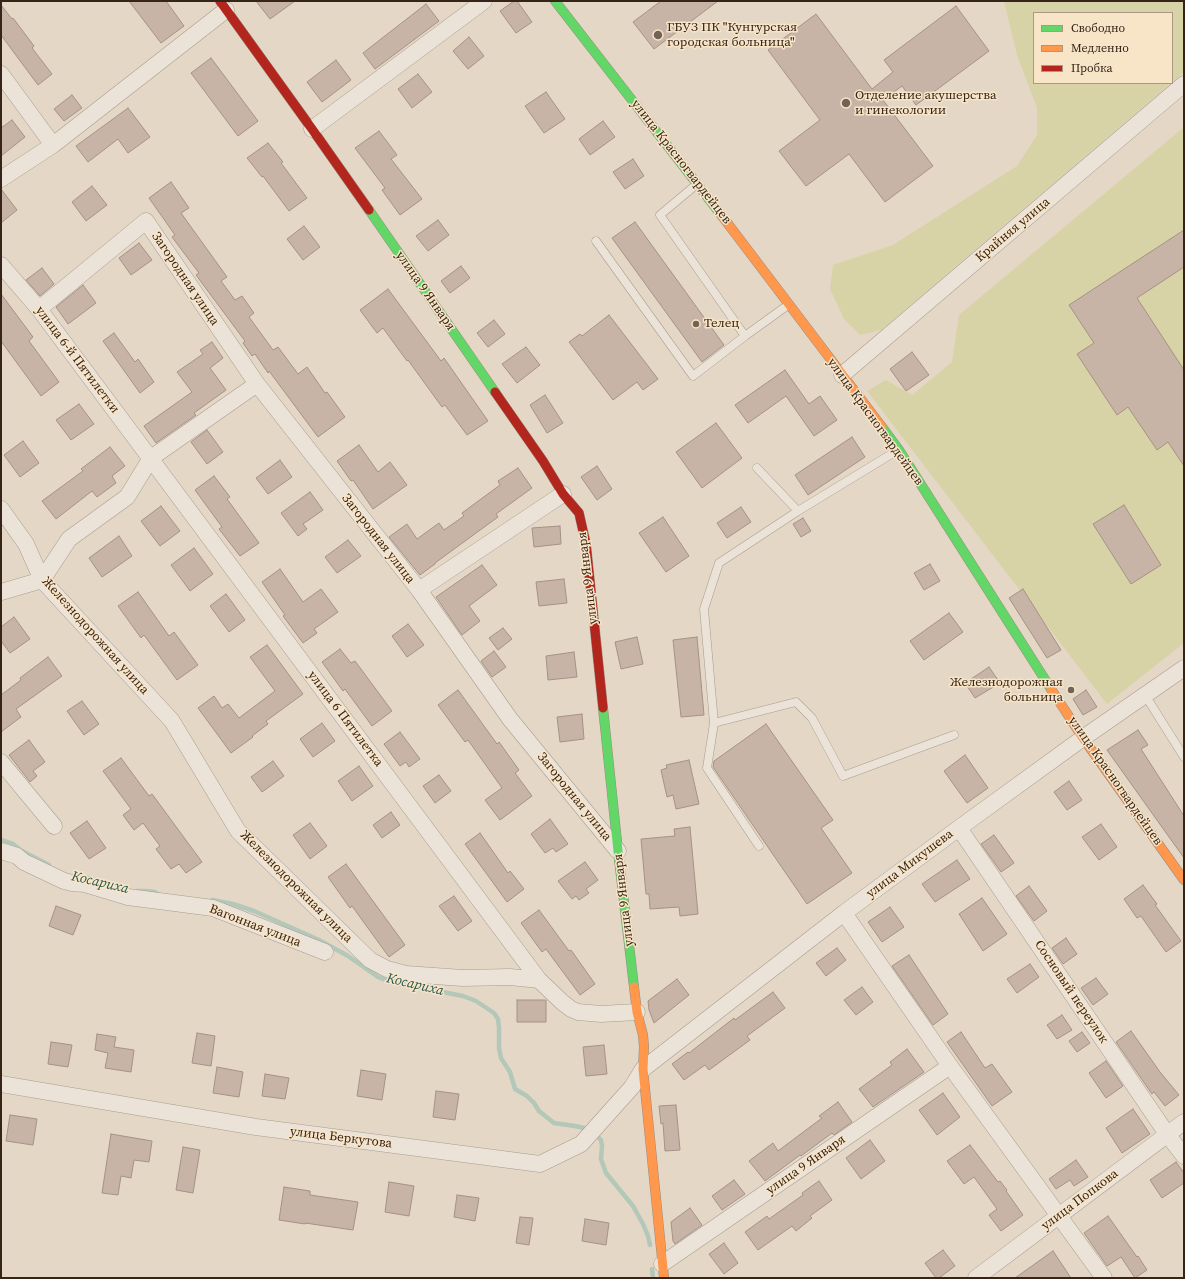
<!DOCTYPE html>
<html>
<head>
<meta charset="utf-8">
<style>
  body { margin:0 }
  #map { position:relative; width:1185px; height:1279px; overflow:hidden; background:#e4d7c5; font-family:"Source Serif 4",serif }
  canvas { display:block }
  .frame { position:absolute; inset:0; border:2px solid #362419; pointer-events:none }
  .legend { position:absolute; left:1033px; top:12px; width:140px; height:72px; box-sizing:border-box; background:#f8e5c8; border:1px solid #aa9882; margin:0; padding:5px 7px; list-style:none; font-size:12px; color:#362419 }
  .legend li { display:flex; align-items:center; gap:8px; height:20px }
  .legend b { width:20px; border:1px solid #aa9882 }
</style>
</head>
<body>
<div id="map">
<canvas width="1185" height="1279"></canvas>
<div class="frame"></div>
<ul class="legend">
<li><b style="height:5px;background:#63d668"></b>Свободно</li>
<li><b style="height:5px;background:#ff974d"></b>Медленно</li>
<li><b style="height:5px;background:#b3261e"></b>Пробка</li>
</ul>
</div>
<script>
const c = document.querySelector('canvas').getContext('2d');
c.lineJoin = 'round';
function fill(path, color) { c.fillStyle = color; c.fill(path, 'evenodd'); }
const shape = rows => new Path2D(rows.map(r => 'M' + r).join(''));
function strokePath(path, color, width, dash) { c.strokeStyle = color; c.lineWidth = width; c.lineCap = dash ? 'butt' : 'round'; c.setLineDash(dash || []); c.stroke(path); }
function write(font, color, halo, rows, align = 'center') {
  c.font = font + ' "Source Serif 4",serif'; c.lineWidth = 3; c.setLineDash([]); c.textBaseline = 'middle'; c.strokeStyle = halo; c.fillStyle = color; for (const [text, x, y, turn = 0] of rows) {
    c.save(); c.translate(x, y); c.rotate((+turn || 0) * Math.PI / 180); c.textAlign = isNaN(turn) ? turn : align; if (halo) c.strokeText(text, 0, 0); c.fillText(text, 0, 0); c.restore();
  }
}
fill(shape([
  [1004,1,1184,1,1184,72,1172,82,1172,13,1034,13,1034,83,1171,83,881,330,860,335,844,319,830,289,833,265,893,245,1017,166,1037,135,1037,108,1017,55],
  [1184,127,1184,643,1107,704,867,391,886,380,912,395,952,362,959,315]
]), '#d8d3a6');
strokePath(shape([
  [1,840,13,844,22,851,49,865],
  [137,891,146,891,155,892,161,896],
  [212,900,233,904,254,911,319,940,348,956,378,977,391,982,463,996,476,1001,494,1013,498,1019,499,1028,499,1048,501,1058,510,1072,515,1089,527,1096,534,1103,539,1111,554,1123,575,1126,584,1128,588,1131],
  [595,1134,601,1140,602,1146,601,1159,606,1173,633,1206,643,1224,648,1236,650,1245],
  [652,1269,653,1278]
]), '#b3c8b8', 4.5);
const building = shape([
  [129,1,166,1,184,26,161,43,129,1],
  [256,1,295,1,270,19,256,1],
  [514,1,517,1,532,22,516,33,500,11,514,1],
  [661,1,718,1,654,49,633,22,661,1],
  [426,4,439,21,375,69,363,53,426,4],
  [1,5,12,19,13,18,34,46,32,48,52,74,38,85,1,35,1,5],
  [956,6,989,51,916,105,902,86,883,100,933,166,885,202,849,154,806,186,779,151,820,120,768,50,816,14,872,89,893,72,884,60,956,6],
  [469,37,484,56,468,69,453,51,469,37],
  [211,58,258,121,238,136,191,73,211,58],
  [336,60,351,80,322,102,307,82,336,60],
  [418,74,432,92,412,108,398,89,418,74],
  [546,92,565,119,544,133,525,106,546,92],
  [72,95,82,108,64,121,54,109,72,95],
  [128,108,150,137,128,153,118,139,88,162,76,146,128,108],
  [12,120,25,137,1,156,1,128,12,120],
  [603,121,615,137,590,155,579,139,603,121],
  [379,131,397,155,391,159,422,199,400,215,382,190,385,188,355,148,379,131],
  [268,143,283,162,281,163,307,198,289,211,263,176,262,177,247,158,268,143],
  [633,159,644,176,625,189,613,172,633,159],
  [171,182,189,208,181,213,227,277,221,281,235,300,242,296,254,313,249,317,273,350,278,347,298,374,307,367,325,393,327,392,345,417,318,437,269,371,268,373,255,354,252,356,243,343,245,341,196,275,199,273,172,237,175,235,149,198,171,182],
  [92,186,107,205,86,221,72,202,92,186],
  [1,189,17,210,1,223,1,189],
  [438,220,449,235,428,251,416,236,438,220],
  [635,222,724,345,702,362,612,238,635,222],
  [304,226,320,247,303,260,287,239,304,226],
  [1184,230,1184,267,1137,298,1184,370,1184,466,1168,442,1157,450,1128,407,1117,415,1077,354,1094,343,1069,305,1184,230],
  [139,243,152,260,131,275,119,258,139,243],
  [461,266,470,278,450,293,441,281,461,266],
  [42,268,54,284,40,296,26,280,42,268],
  [83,285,96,303,68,324,56,307,83,285],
  [388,289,441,361,444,358,488,421,467,435,445,405,442,407,408,360,407,361,383,328,377,333,360,310,388,289],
  [1,294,33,337,29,341,59,382,41,396,1,341,1,294],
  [609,315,658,379,643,390,637,382,613,400,569,342,580,334,582,336,609,315],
  [494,320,505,334,488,347,477,333,494,320],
  [114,333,135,362,138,359,154,382,140,393,103,341,114,333],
  [212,342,223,358,210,368,226,390,194,413,196,415,156,443,144,426,192,392,177,372,203,354,200,350,212,342],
  [526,347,540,365,517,383,502,364,526,347],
  [912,352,929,375,906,391,890,369,912,352],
  [785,370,809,404,820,396,837,420,814,436,786,396,748,423,735,405,785,370],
  [545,395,563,423,547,433,530,405,545,395],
  [79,404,94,424,71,440,56,420,79,404],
  [716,423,742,458,702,488,676,452,716,423],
  [207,430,223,452,207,464,191,442,207,430],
  [852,437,865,457,808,495,795,475,852,437],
  [23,441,39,463,20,477,4,455,23,441],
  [359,445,378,472,390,462,407,485,373,509,353,480,351,481,337,461,359,445],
  [110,447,125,466,112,476,116,483,97,497,92,491,56,519,42,501,83,471,81,469,110,447],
  [280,460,292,477,268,494,256,478,280,460],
  [597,466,612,489,597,500,581,477,597,466],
  [518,468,532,488,496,514,498,517,435,563,435,564,420,575,389,537,407,524,417,539,439,523,444,530,464,516,462,513,500,485,498,481,518,468],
  [214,476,230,497,227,499,259,543,240,556,219,529,222,527,195,490,214,476],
  [310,492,323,510,303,524,307,529,298,536,281,513,310,492],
  [1124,505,1161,565,1131,584,1093,524,1124,505],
  [161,506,180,531,160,546,141,521,161,506],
  [741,507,751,522,727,538,717,523,741,507],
  [663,517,689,556,666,572,639,533,663,517],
  [803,518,811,531,801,537,793,524,803,518],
  [560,526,561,544,534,547,532,528,560,526],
  [119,536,132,556,102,577,89,558,119,536],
  [348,540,361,556,337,573,325,557,348,540],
  [194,548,213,574,190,591,171,565,194,548],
  [930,564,940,581,924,590,914,573,930,564],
  [482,565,497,585,469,606,480,621,462,635,436,597,482,565],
  [280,569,303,602,321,589,338,612,314,629,317,633,303,643,283,616,285,615,262,582,280,569],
  [564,579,567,603,539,606,536,582,564,579],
  [1023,589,1061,650,1047,658,1009,598,1023,589],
  [138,592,169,636,174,632,198,665,177,680,144,635,141,638,118,606,138,592],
  [226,594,245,620,229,632,210,606,226,594],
  [949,613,963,632,924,660,910,641,949,613],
  [14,617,30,639,10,653,1,641,1,627,14,617],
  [408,624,424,645,407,657,392,636,408,624],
  [503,628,512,639,498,650,489,638,503,628],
  [637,637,643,664,621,669,615,642,637,637],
  [697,637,704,715,681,717,673,640,697,637],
  [267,645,303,694,266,721,268,724,252,736,253,737,231,753,198,708,214,696,222,708,228,704,239,718,275,691,250,657,267,645],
  [340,649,351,663,355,661,392,711,372,726,345,689,343,691,322,662,340,649],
  [494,651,506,667,492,677,481,661,494,651],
  [574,652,577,677,548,680,546,656,574,652],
  [48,657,62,676,16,709,21,717,1,732,1,695,21,680,20,678,48,657],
  [989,667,1000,683,975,698,965,683,989,667],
  [458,690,497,744,499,742,519,770,515,773,532,796,500,820,485,800,502,788,468,740,465,742,438,705,458,690],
  [1086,690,1097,707,1083,715,1073,699,1086,690],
  [82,701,99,724,84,735,67,711,82,701],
  [582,714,584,739,560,742,557,717,582,714],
  [322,723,335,741,313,757,300,739,322,723],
  [766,724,833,820,821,828,852,873,807,904,713,767,714,761,766,724],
  [1138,730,1148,745,1141,749,1184,816,1184,858,1107,750,1138,730],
  [400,732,420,759,409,767,406,762,400,766,384,744,400,732],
  [29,740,45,762,33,771,37,776,30,782,9,755,29,740],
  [965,755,988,788,967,803,944,771,965,755],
  [121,758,149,796,152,794,202,862,186,873,179,864,171,869,156,849,160,846,143,823,134,830,123,815,131,809,103,771,121,758],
  [689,760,699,804,676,809,673,795,667,797,661,770,667,768,666,765,689,760],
  [273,761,284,776,262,792,251,777,273,761],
  [359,766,373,786,352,801,338,781,359,766],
  [439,775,451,791,435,803,423,786,439,775],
  [1069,781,1082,800,1067,810,1054,792,1069,781],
  [391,812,400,825,382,838,373,825,391,812],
  [550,819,568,844,556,852,553,848,545,853,531,834,550,819],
  [87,821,106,848,89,859,70,833,87,821],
  [310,823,327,846,310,859,293,835,310,823],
  [1101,824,1117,847,1099,860,1082,837,1101,824],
  [690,827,698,914,680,916,679,907,650,909,649,894,646,894,641,839,675,836,674,829,690,827],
  [480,833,508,873,510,871,524,889,507,902,465,844,480,833],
  [994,835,1014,863,1001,872,981,844,994,835],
  [957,860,970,879,935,902,922,884,957,860],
  [585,862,598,880,586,889,589,893,579,900,576,896,572,899,558,881,585,862],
  [346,864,405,945,389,957,352,906,350,908,328,877,346,864],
  [1143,885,1157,904,1155,905,1181,941,1166,952,1141,916,1137,918,1124,899,1143,885],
  [1029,886,1047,911,1034,921,1016,896,1029,886],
  [454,896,472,921,458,931,439,906,454,896],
  [982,898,1007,934,983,951,959,914,982,898],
  [56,906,81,915,73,935,49,926,56,906],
  [890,907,904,927,882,942,868,922,890,907],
  [539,910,569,951,571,950,595,984,580,995,546,949,542,952,521,923,539,910],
  [1066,938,1077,954,1063,964,1052,948,1066,938],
  [837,948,846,960,826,976,816,963,837,948],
  [909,955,948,1014,933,1025,892,966,909,955],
  [1030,964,1039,977,1017,993,1007,979,1030,964],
  [1096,978,1108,994,1093,1005,1081,988,1096,978],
  [677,979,689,995,654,1023,649,1010,648,1001,677,979],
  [862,987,873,1002,856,1015,844,1000,862,987],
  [773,992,785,1008,747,1036,750,1040,709,1070,705,1065,684,1080,672,1064,688,1052,689,1053,734,1018,735,1020,773,992],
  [517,1000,546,1000,546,1022,517,1022,517,1000],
  [1062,1015,1072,1030,1057,1039,1047,1025,1062,1015],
  [1131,1031,1160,1072,1179,1095,1165,1106,1154,1092,1152,1094,1116,1042,1131,1031],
  [961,1032,985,1068,992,1064,1012,1092,992,1106,947,1042,961,1032],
  [1082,1032,1090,1043,1077,1052,1069,1041,1082,1032],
  [197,1033,215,1036,211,1066,192,1063,197,1033],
  [97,1034,116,1037,114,1047,134,1050,131,1072,105,1068,108,1053,95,1050,97,1034],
  [51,1042,72,1045,68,1067,48,1064,51,1042],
  [604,1045,607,1074,586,1076,583,1047,604,1045],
  [907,1049,924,1072,873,1107,859,1089,892,1065,890,1062,907,1049],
  [1106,1061,1123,1086,1106,1098,1089,1073,1106,1061],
  [217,1067,243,1072,239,1097,213,1093,217,1067],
  [361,1070,386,1074,382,1100,357,1096,361,1070],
  [265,1074,289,1078,285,1099,262,1096,265,1074],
  [436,1091,459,1094,455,1120,433,1117,436,1091],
  [943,1093,960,1117,937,1135,919,1110,943,1093],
  [838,1102,852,1122,834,1135,832,1133,801,1156,800,1155,765,1181,749,1161,773,1143,778,1151,822,1118,819,1116,838,1102],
  [676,1105,680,1150,665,1151,663,1123,661,1124,659,1106,676,1105],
  [1133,1109,1150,1134,1122,1153,1106,1128,1133,1109],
  [10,1115,37,1119,33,1145,6,1141,10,1115],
  [111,1134,152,1141,149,1162,134,1160,131,1178,121,1176,118,1195,102,1193,111,1134],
  [870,1140,885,1161,861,1179,846,1158,870,1140],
  [970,1145,998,1182,1000,1181,1007,1190,1006,1191,1023,1215,1001,1231,989,1215,997,1209,974,1177,964,1184,947,1161,970,1145],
  [183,1147,200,1150,193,1193,176,1190,183,1147],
  [1076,1160,1088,1177,1074,1186,1070,1180,1056,1189,1049,1179,1076,1160],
  [1176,1162,1184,1173,1184,1183,1162,1198,1150,1180,1176,1162],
  [734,1180,745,1194,722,1210,712,1196,734,1180],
  [819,1181,832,1200,810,1216,812,1218,796,1231,792,1226,758,1250,745,1232,767,1216,769,1219,803,1195,802,1193,819,1181],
  [389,1182,414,1186,409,1216,385,1212,389,1182],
  [284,1187,310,1191,310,1195,358,1202,353,1230,305,1223,305,1224,279,1220,284,1187],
  [457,1195,479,1198,475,1221,454,1217,457,1195],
  [690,1208,702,1225,675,1244,673,1241,671,1222,690,1208],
  [1108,1216,1137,1257,1138,1256,1147,1270,1135,1278,1121,1257,1107,1266,1084,1233,1108,1216],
  [520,1217,533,1218,529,1245,516,1243,520,1217],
  [585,1219,609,1223,606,1245,582,1241,585,1219],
  [724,1243,738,1263,724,1274,709,1254,724,1243],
  [943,1250,955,1266,939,1278,936,1278,925,1263,943,1250],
  [1053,1251,1071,1278,1015,1278,1053,1251]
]);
fill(building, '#c8b4a6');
strokePath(building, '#a49285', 1);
const lane = shape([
  [697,184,660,215,745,336,788,305],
  [596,241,693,376,745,336],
  [898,450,798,511,719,563,704,609,714,723,796,702,812,718,843,776,954,735],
  [757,468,798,511],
  [1145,695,1184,757],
  [714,723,707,768,759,846]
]);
const street = shape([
  [1,74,53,145],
  [312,129,484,1],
  [1,179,53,145,226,10],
  [1,265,39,309,539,980],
  [39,309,146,221,257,384,419,590,510,719,618,851],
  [842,375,1184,84],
  [1,509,26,544,42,580,172,721,238,831,370,960,387,969,406,974,463,978,510,977,539,980,562,1002,571,1009,578,1012,601,1014,637,1012],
  [419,590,563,494],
  [1,592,42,580,69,539,127,497,151,458,257,384],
  [1,762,54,826],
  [959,828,1167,1134,1184,1156],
  [1,851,17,856,24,862,43,871,64,881,72,883,85,884,128,897,213,908,325,952],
  [844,913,950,1066,1104,1278],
  [1,1084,256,1127,540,1164,581,1144,632,1087,643,1069,844,913,959,828,1083,738,1184,668],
  [662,1264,950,1066],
  [976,1278,1184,1122]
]);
const fast = shape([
  [555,1,722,216],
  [369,210,495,392],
  [882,427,899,450,1051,689],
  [603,708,618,851,634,987]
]);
const slow = shape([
  [722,216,882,427],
  [1051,689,1083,738,1184,880],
  [634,987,637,1012,643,1035,644,1047,643,1069,664,1278]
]);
const jam = shape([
  [220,1,312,129,369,210],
  [495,392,543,461,563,494,579,513,586,544,603,708]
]);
strokePath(lane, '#a89c90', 9);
strokePath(street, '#a89c90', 17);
strokePath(fast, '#988c80', 10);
strokePath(slow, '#988c80', 10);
strokePath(jam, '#988c80', 10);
strokePath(lane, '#ebe3d8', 8);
strokePath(street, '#ebe3d8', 16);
strokePath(fast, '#63d668', 9);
strokePath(slow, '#ff974d', 9);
strokePath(jam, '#b3261e', 9);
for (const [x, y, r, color] of [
  [658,35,5,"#736355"],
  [846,103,5,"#736355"],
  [696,324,4,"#736355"],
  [1071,690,4,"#736355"]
]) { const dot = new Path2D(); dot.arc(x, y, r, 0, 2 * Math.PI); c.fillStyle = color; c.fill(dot); strokePath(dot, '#f8e5c8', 1.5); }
write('13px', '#362419', '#f8e5c8', [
  ["ГБУЗ ПК \"Кунгурская",667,28],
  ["городская больница\"",667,43],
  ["Отделение акушерства",855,96],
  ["и гинекологии",855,111],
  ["Телец",704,324],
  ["Железнодорожная",1063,683,"right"],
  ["больница",1063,698,"right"]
], 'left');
write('13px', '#362419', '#f8e5c8', [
  ["улица Красногвардейцев",681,162,52],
  ["Крайняя улица",1013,230,-40],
  ["Загородная улица",185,279,56],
  ["улица 9 Января",425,291,55],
  ["улица 6-й Пятилетки",77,360,53],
  ["улица Красногвардейцев",875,422,54],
  ["Загородная улица",378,539,52],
  ["улица 9 Января",588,578,-97],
  ["Железнодорожная улица",95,636,48],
  ["улица 6 Пятилетка",345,719,53],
  ["улица Красногвардейцев",1115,781,55],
  ["Загородная улица",574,797,51],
  ["улица Микушева",910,864,-37],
  ["Железнодорожная улица",296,887,45],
  ["улица 9 Января",624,900,-97],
  ["Вагонная улица",255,926,21],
  ["Сосновый переулок",1071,992,56],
  ["улица Беркутова",341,1138,7],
  ["улица 9 Января",806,1165,-35],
  ["улица Попкова",1080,1200,-37]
]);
write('italic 14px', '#26574f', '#f8e5c8', [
  ["Косариха",100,883,13],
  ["Косариха",415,985,13]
]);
</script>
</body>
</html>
